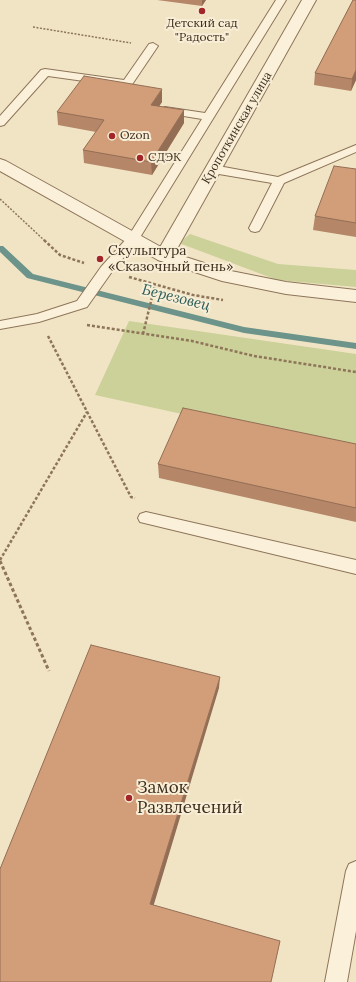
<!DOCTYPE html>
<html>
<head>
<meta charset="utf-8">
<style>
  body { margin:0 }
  canvas { display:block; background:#f1e4c5 }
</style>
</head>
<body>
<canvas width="356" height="982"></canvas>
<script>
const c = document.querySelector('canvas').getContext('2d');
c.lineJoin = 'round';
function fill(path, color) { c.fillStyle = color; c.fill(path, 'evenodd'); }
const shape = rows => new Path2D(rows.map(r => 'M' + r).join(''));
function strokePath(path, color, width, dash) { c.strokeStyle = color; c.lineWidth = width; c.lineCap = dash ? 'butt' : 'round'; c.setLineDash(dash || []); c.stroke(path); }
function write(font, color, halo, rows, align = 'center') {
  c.font = font + ' Lora,serif'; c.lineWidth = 4; c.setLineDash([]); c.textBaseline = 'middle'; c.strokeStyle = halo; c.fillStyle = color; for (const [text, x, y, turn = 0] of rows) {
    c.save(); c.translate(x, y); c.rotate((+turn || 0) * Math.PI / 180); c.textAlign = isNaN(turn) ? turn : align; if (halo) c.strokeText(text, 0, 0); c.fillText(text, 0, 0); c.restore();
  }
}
fill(shape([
  [190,234,278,264,356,270,356,287,277,280,179,243],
  [129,321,356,354,356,452,95,395]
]), '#cbd198');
fill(shape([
  [0,246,3,246,33,274,244,327,356,343,356,349,244,333,27,278,0,252,0,246]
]), '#6d948a');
const service = shape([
  [276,0,286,0,139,239,111,273,87,307,39,322,0,329,0,321,37,314,77,301,101,267,128,237,202,119,165,113,159,110,165,107,205,113,276,0],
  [153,43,158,46,131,86,127,87,48,76,4,125,0,126,0,116,41,70,45,69,124,80,149,44,153,43],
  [356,145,356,152,284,183,261,228,259,231,255,232,251,231,249,228,272,183,213,173,209,172,207,169,209,166,213,165,278,177,356,145],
  [146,512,356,560,356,574,140,522,138,518,140,514,146,512],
  [356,861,356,931,347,982,325,982,346,871,349,864,356,861]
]);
const minor = shape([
  [302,0,316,0,173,256,170,260,164,261,158,260,155,256,302,0]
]);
const tertiary = shape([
  [0,159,6,161,170,252,226,270,286,282,356,290,356,302,286,294,222,281,158,260,0,171,0,159]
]);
strokePath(service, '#8e755a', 2);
strokePath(minor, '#8e755a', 2);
strokePath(tertiary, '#8e755a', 2);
strokePath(shape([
  [33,27,131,43],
  [0,199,45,241]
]), '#8e755a', 1.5, [2, 1.5]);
strokePath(shape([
  [44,240,60,255,84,263],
  [129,277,193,295,223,300],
  [87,325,192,341,254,356,356,372],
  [143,334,155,285],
  [48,336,131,497,135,498],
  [0,560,87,412]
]), '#8e755a', 2.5, [3, 2]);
strokePath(shape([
  [0,561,49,671]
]), '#8e755a', 3, [3.5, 2.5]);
fill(service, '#fbf1da');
fill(minor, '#fbf1da');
fill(tertiary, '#fbf1da');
fill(shape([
  [157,0,206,0,202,6],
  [353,0,356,80,351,91,314,85,315,73],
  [162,102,159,106,184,123,152,175,84,163,83,150,96,132,58,125,57,112],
  [356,169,356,237,313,230,315,216],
  [356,444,356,522,159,478,158,464]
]), '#b58768');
fill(shape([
  [202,0,206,0,202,6],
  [356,70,356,80,351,91,352,79],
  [162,89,162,102,152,117,151,105],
  [184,110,184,123,152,175,151,162],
  [220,677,219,688,151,914,150,904]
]), '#936e55');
const building = shape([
  [353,0,356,0,356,70,352,79,315,73,353,0],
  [84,76,162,89,151,105,184,110,151,162,83,150,104,120,57,112,84,76],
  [334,166,356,169,356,223,315,216,334,166],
  [183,408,356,444,356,508,158,464,183,408],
  [91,645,220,677,150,904,280,941,271,982,0,982,0,869,91,645]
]);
fill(building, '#d29d79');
strokePath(building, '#936e55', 1);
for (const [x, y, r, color] of [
  [202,11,4,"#a22528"],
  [112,136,4,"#a22528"],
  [140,158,4,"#a22528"],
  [100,259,4,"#a22528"],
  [129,798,4,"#a22528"]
]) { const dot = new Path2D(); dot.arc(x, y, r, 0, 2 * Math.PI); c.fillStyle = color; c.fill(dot); strokePath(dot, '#f8eed6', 1.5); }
write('12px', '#3d2d1e', '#f8eed6', [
  ["Детский сад",202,24,"center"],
  ["\"Радость\"",202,38,"center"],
  ["Ozon",120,136],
  ["СДЭК",148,158]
], 'left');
write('12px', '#3d2d1e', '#f8eed6', [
  ["Кропоткинская улица",237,128,-60]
]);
write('14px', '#3d2d1e', '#f8eed6', [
  ["Скульптура",108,251],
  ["«Сказочный пень»",108,267]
], 'left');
write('italic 15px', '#2d5e5a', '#f8eed6', [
  ["Березовец",176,298,14]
]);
write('17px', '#3d2d1e', '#f8eed6', [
  ["Замок",137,788],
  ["Развлечений",137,808]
], 'left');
</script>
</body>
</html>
